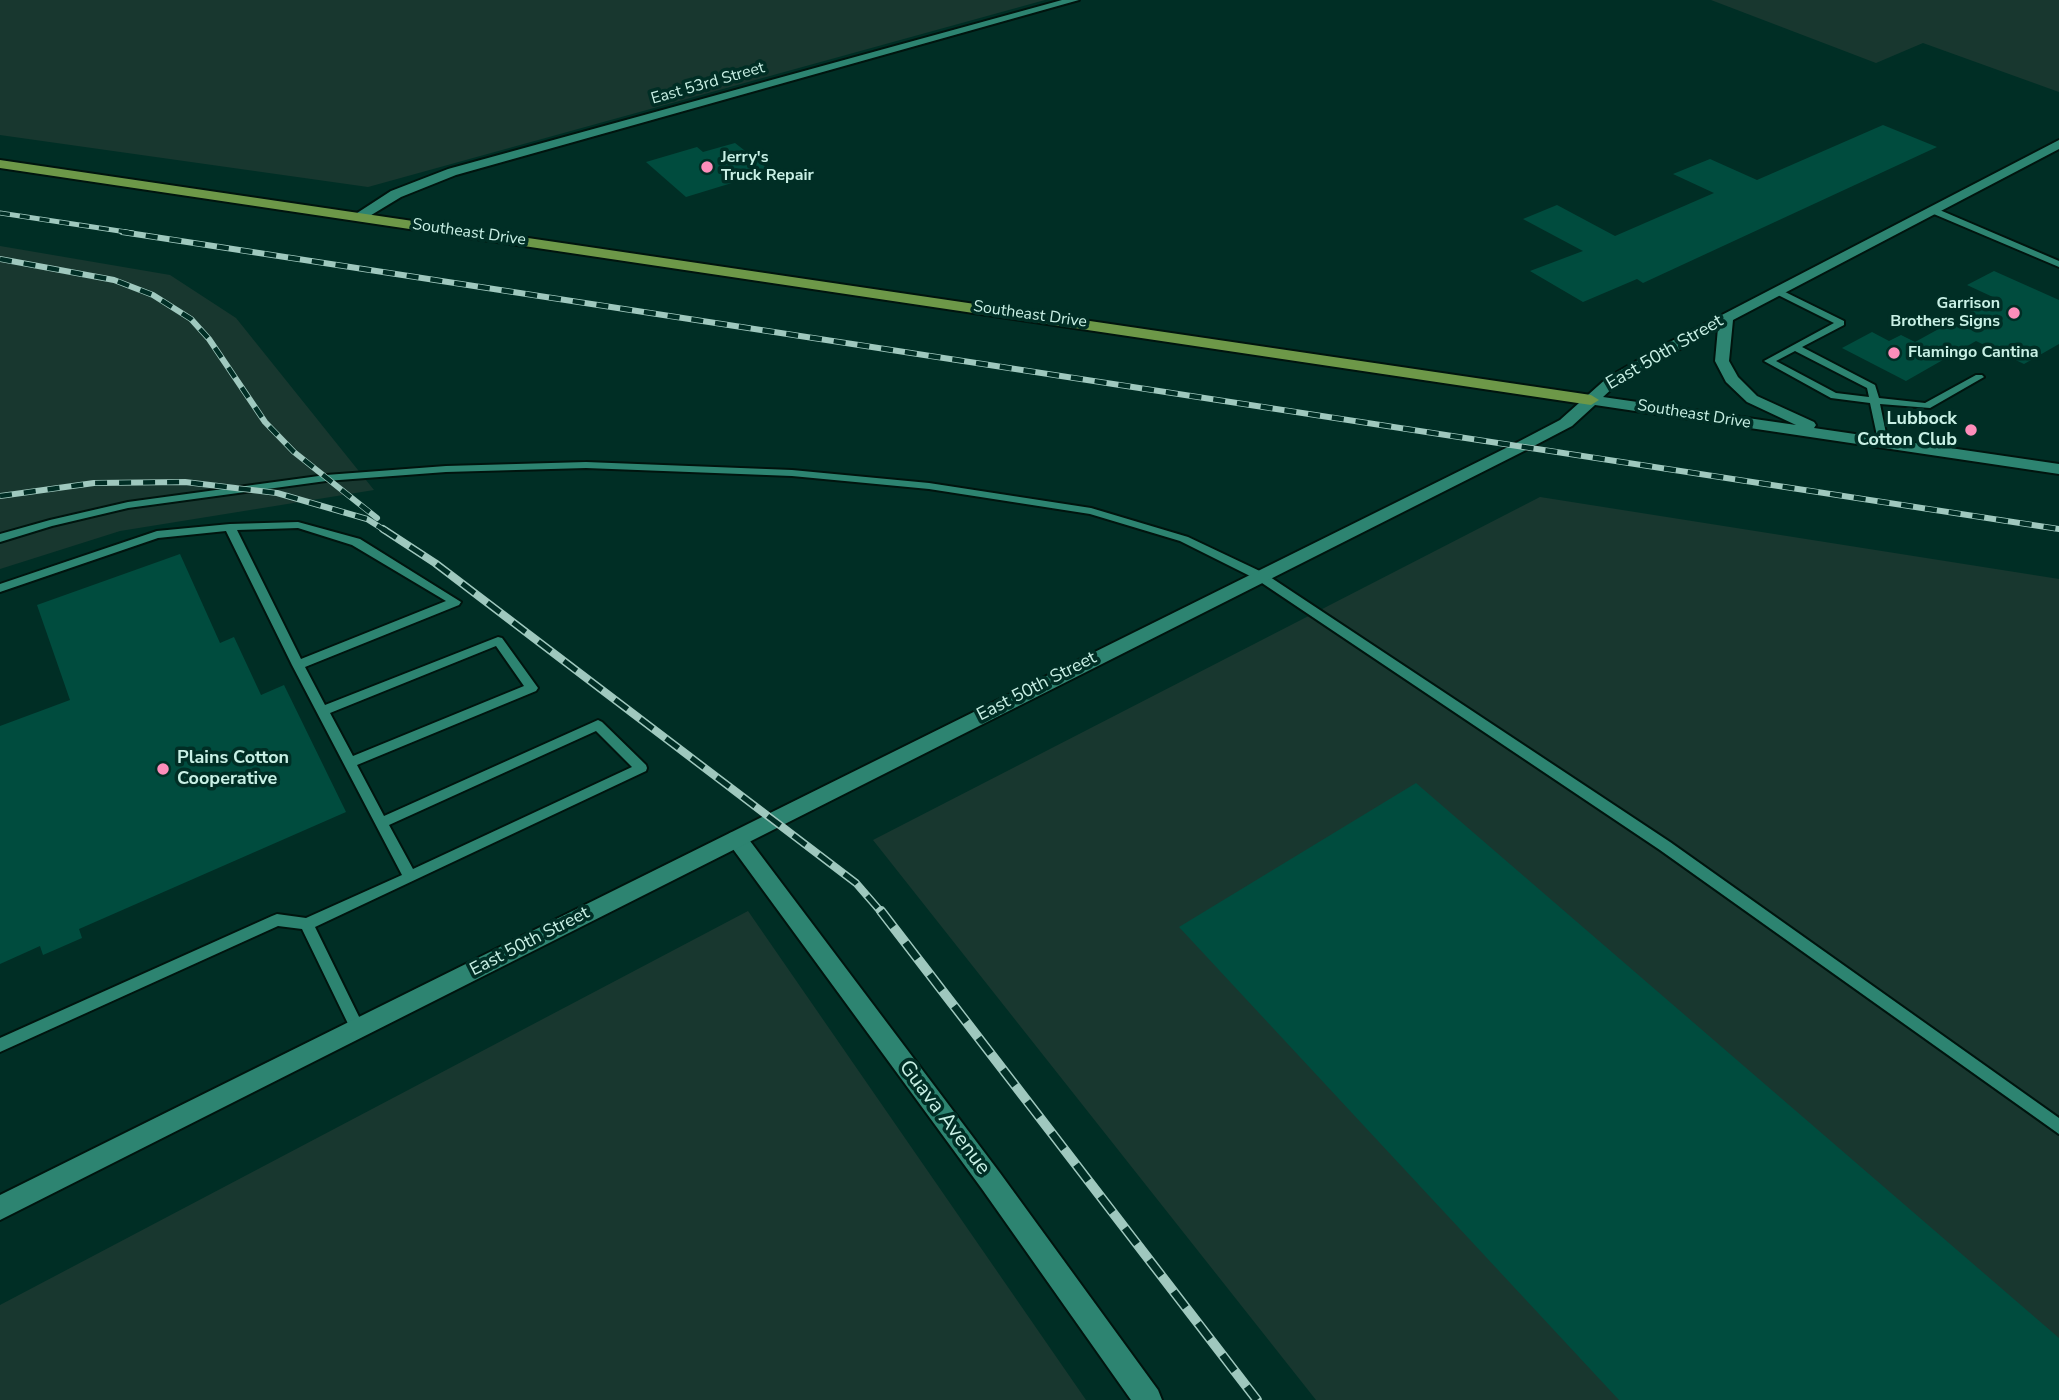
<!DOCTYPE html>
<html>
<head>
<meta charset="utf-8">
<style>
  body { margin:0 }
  canvas { display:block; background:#002e25 }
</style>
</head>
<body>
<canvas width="2059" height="1400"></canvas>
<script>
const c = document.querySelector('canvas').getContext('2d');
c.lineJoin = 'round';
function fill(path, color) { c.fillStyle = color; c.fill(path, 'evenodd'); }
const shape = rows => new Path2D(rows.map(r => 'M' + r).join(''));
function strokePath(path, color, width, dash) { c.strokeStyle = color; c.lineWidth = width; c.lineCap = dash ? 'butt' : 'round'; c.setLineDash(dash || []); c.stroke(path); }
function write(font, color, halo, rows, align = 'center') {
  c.font = font + ' "Nunito Sans",sans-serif'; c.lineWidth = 7; c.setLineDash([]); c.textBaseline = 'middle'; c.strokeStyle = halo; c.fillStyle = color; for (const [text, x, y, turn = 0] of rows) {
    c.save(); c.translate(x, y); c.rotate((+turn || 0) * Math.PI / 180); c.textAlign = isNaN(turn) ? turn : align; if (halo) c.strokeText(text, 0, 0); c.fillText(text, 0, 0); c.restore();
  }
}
fill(shape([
  [0,0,1045,0,368,187,0,135],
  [1711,0,2059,0,2059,92,1923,43,1876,63],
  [0,246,170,275,236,318,374,490,120,531,0,569],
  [1540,497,2059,579,2059,1400,1316,1400,873,840],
  [748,911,1086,1400,0,1400,0,1305]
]), '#18372f');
fill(shape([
  [1883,125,1937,147,1643,283,1637,279,1583,302,1530,271,1583,251,1523,219,1557,205,1615,236,1714,193,1673,174,1710,159,1757,180],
  [735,143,771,171,686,197,646,162,697,147,703,152],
  [1994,271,2059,300,2059,344,2024,364,1976,341,1906,381,1842,348,1872,332,1889,341,1901,335,1915,342,1995,298,1967,285],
  [180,554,220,643,234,637,261,695,284,685,346,812,79,929,82,938,43,955,40,946,0,964,0,726,70,700,37,605],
  [1416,783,2059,1338,2059,1400,1619,1400,1179,927]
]), '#004c3e');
const service = shape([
  [1929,208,1935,208,2059,261,2059,267,1929,212,1929,208],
  [1777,288,1844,321,1844,325,1802,347,1875,385,1879,398,1925,403,1976,375,1982,375,1984,377,1930,408,1880,404,1888,443,1887,445,1879,445,1870,403,1831,398,1764,361,1834,323,1774,293,1773,291,1777,288],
  [1795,351,1867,388,1869,397,1836,393,1776,361,1795,351],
  [586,462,792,470,929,483,1091,508,1188,537,1264,573,1670,842,2059,1118,2059,1134,1660,850,1256,579,1180,541,1090,514,929,489,792,476,586,468,446,472,326,481,128,508,52,526,0,542,0,534,50,520,128,502,326,475,446,466,586,462],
  [298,522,360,539,461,602,459,605,305,667,325,705,498,637,502,638,538,688,536,691,357,765,384,816,598,720,602,722,646,765,647,768,646,771,315,927,365,1029,363,1034,358,1036,353,1034,302,929,278,926,0,1052,0,1038,272,916,277,914,306,918,402,875,292,665,226,531,158,538,0,592,0,584,157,531,230,524,298,522],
  [298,528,352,545,446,601,301,659,237,530,298,528],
  [496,646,524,686,353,756,330,713,496,646],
  [596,731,632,767,413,869,389,825,596,731]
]);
const minor = shape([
  [1062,0,1079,0,456,175,401,197,363,220,358,221,351,217,391,191,448,169,1062,0],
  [737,831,744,833,1000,1173,1158,1390,1162,1400,1131,1400,982,1189,730,845,726,839,730,833,737,831]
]);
const secondary = shape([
  [2059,140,2059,149,1733,320,1729,361,1738,377,1757,396,1814,422,1816,425,1814,428,2059,464,2059,474,1595,405,1572,426,1528,449,0,1220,0,1195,1516,443,1560,420,1607,378,1664,345,2059,140],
  [1718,328,1715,361,1726,382,1747,402,1796,425,1603,397,1617,384,1718,328]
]);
const primary = shape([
  [0,160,1591,395,1599,400,1591,405,0,168,0,160]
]);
strokePath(service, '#00140e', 4);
strokePath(minor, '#00140e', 4);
strokePath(secondary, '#00140e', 4);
strokePath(primary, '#00140e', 4);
fill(service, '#2d8471');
fill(minor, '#2d8471');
fill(secondary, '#2d8471');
fill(primary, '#6d9848');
const railFar3 = shape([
  [0,213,133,233]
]);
const railFar2 = shape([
  [122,232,2059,529],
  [0,259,114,280,153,295,191,319,209,339,265,422,294,452,377,518],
  [0,496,94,483,185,482,277,493,367,519,386,531]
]);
const railFar1 = shape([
  [383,529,435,563,856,883,882,913]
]);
const rail = shape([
  [881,911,1257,1400]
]);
strokePath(railFar3, '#9fc8be', 5);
strokePath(railFar2, '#9fc8be', 6);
strokePath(railFar1, '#9fc8be', 8);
strokePath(rail, '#9fc8be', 10);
strokePath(railFar3, '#002e25', 3.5, [10]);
strokePath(railFar2, '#002e25', 4.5, [12]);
strokePath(railFar1, '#002e25', 5, [16]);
strokePath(rail, '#002e25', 7, [20]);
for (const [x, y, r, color] of [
  [707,167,7,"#fe8ebb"],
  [2014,313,7,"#fe8ebb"],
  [1894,353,7,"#fe8ebb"],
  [1971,430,7,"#fe8ebb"],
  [163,769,7,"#fe8ebb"]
]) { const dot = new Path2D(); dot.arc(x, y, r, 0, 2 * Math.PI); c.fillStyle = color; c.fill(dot); strokePath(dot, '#002e25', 2.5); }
write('16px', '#c8f0e5', '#002e25', [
  ["East 53rd Street",708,84,-16],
  ["Southeast Drive",469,233,8],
  ["Southeast Drive",1030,315,8],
  ["Southeast Drive",1694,415,9]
]);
write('bold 16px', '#c8f0e5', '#002e25', [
  ["Jerry's",721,158],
  ["Truck Repair",721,176],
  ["Garrison",2000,304,"right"],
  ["Brothers Signs",2000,322,"right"],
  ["Flamingo Cantina",1908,353]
], 'left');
write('18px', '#c8f0e5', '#002e25', [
  ["East 50th Street",1665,353,-30],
  ["East 50th Street",1037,687,-27],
  ["East 50th Street",530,942,-27]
]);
write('bold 18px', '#c8f0e5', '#002e25', [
  ["Lubbock",1957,420],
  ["Cotton Club",1957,441],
  ["Plains Cotton",177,759,"left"],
  ["Cooperative",177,780,"left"]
], 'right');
write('21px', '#c8f0e5', '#002e25', [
  ["Guava Avenue",944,1118,53]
]);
</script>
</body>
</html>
